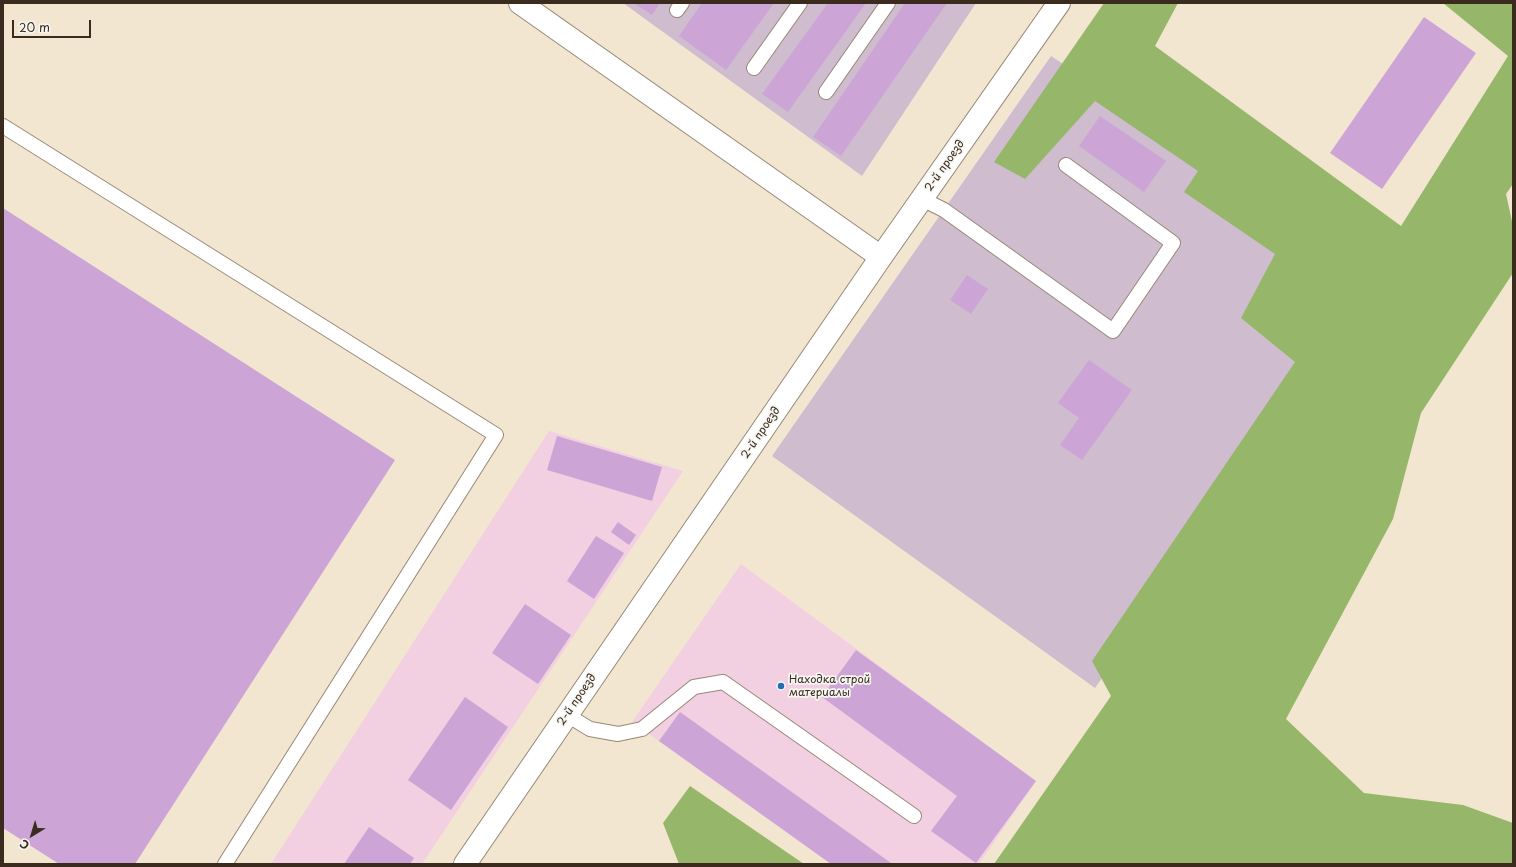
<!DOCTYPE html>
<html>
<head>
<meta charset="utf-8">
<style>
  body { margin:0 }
  #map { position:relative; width:1516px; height:867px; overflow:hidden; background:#f3e6d0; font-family:"Playpen Sans",sans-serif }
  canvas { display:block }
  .frame { position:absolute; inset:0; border:4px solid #3b2a1e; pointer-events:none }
  .north { position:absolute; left:12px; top:815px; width:40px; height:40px; -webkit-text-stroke:3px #f6f6f2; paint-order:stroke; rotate:218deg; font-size:11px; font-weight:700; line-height:16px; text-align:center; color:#3b2a1e }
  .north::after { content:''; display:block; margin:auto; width:14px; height:18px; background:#3b2a1e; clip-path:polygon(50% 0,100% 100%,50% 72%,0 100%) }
  .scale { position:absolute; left:12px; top:20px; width:79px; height:18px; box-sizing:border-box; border:2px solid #3b2a1e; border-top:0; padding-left:5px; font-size:12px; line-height:14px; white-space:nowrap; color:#3b2a1e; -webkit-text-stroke:3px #f6f6f2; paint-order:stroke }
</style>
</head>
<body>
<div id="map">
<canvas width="1516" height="867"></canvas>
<div class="frame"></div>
<div class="north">С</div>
<div class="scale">20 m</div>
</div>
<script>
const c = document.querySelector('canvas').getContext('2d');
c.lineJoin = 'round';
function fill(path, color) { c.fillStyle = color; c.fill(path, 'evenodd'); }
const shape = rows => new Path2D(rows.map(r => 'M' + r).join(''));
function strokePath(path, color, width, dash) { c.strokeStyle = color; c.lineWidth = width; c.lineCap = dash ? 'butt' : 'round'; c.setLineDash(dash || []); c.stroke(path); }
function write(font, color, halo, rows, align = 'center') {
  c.font = font + ' "Playpen Sans",sans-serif'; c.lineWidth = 3.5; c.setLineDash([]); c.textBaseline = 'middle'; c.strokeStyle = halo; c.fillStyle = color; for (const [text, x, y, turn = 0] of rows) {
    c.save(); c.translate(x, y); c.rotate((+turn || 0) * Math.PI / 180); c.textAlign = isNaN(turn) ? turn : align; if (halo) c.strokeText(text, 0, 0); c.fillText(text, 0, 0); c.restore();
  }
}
fill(shape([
  [549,431,683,471,422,864,271,864],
  [741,564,1036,781,979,864,831,864,632,722]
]), '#f2cfe1');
fill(shape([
  [623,3,976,3,862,176],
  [1051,56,1387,277,1095,688,772,456]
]), '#cfbdcf');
fill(shape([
  [1104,3,1178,3,1155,46,1401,226,1508,56,1443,3,1513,3,1513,184,1506,194,1513,226,1513,273,1421,413,1393,519,1286,719,1364,793,1463,805,1513,823,1513,864,994,864,1111,696,1092,661,1295,362,1241,318,1275,254,1184,192,1198,171,1095,101,1025,179,994,162],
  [690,786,804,864,679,864,663,823]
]), '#96b669');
fill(shape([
  [634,3,660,3,652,15],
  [702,3,774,3,726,70,679,36],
  [828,3,866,3,788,112,762,94],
  [905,3,947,3,841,156,813,137],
  [1424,17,1476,53,1382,189,1330,153],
  [1100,116,1166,161,1144,192,1079,146],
  [3,208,395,460,135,864,59,864,3,828],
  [967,275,988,289,971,314,950,300],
  [1089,360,1132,390,1082,460,1060,445,1079,418,1058,403],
  [557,436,662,467,652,501,547,470],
  [618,522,636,535,629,545,611,532],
  [596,536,624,553,594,599,567,581],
  [525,604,571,635,538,684,492,653],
  [856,650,1036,781,976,863,931,831,957,796,822,697],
  [465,697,508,727,451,810,408,780],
  [680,712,891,863,890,864,831,864,659,741],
  [369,827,414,858,410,864,344,864]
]), '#cca5d6');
const service = shape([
  [677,10,682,3],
  [754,68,800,3],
  [826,92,888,3],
  [3,126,496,435,225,864],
  [922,199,944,210,1113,331,1173,243,1066,165],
  [567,715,590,729,618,734,642,729,694,687,723,682,914,816]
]);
const minor = shape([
  [520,3,881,257],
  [465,864,881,257,1059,3]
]);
strokePath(service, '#978877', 16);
strokePath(minor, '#978877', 24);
strokePath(service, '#fff', 14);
strokePath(minor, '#fff', 22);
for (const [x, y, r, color] of [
  [781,686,4,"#1f6fb2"]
]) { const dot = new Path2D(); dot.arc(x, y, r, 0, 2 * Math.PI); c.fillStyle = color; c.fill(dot); strokePath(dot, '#f6f6f2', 1.5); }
write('11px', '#3b2a1e', '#f6f6f2', [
  ["2-й проезд",945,166,-55],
  ["2-й проезд",761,433,-56],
  ["2-й проезд",577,700,-56]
]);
write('11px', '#3b2a1e', '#f6f6f2', [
  ["Находка строй",789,680],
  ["материалы",789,693]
], 'left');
</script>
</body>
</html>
